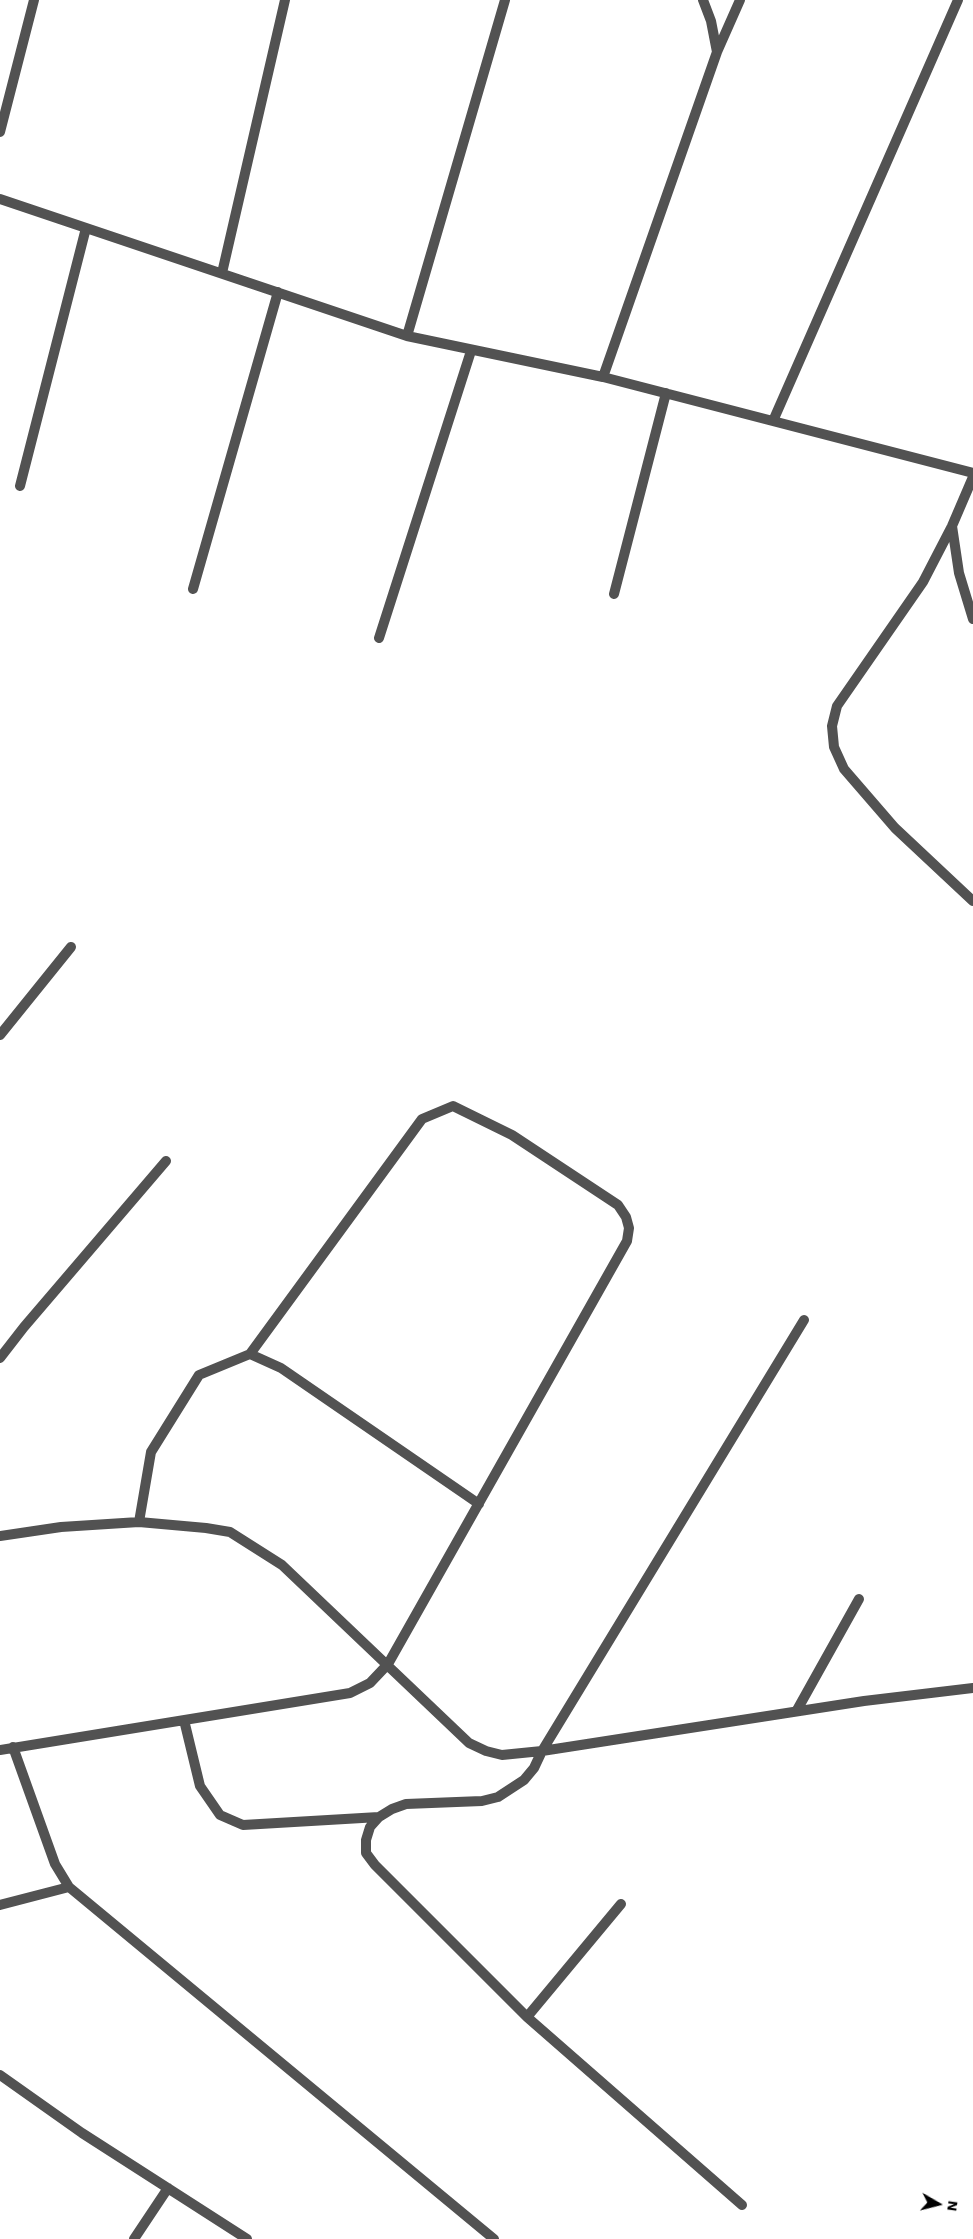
<!DOCTYPE html>
<html>
<head>
<meta charset="utf-8">
<style>
  body { margin:0 }
  #map { position:relative; width:973px; height:2239px; overflow:hidden; background:#fff; font-family:"Work Sans",sans-serif }
  canvas { display:block }
  .north { position:absolute; left:913px; top:2179px; width:50px; height:50px; -webkit-text-stroke:4px #fff; paint-order:stroke; rotate:98deg; font-size:14px; font-weight:700; line-height:20px; text-align:center; color:#000 }
  .north::after { content:''; display:block; margin:auto; width:18px; height:22px; background:#000; clip-path:polygon(50% 0,100% 100%,50% 72%,0 100%) }
</style>
</head>
<body>
<div id="map">
<canvas width="973" height="2239"></canvas>
<div class="north">N</div>
</div>
<script>
const c = document.querySelector('canvas').getContext('2d');
c.lineJoin = 'round';
const shape = rows => new Path2D(rows.map(r => 'M' + r).join(''));
function strokePath(path, color, width, dash) { c.strokeStyle = color; c.lineWidth = width; c.lineCap = dash ? 'butt' : 'round'; c.setLineDash(dash || []); c.stroke(path); }
strokePath(shape([
  [797,1710,859,1599]
]), '#525252', 10);
strokePath(shape([
  [717,52,740,0],
  [0,132,34,0],
  [0,199,407,336,603,377,973,473],
  [222,273,285,0],
  [407,336,505,0],
  [603,377,717,52,711,21,703,0],
  [773,421,958,0],
  [973,477,952,526,923,582,837,706,832,726,834,747,844,769,895,828,973,901],
  [20,486,86,228],
  [952,526,959,573,973,619],
  [193,589,278,292],
  [614,594,666,393],
  [379,638,471,351],
  [0,1035,71,947],
  [0,1358,24,1327,166,1161],
  [139,1522,151,1452,199,1375,250,1354,281,1368,479,1504],
  [0,1536,61,1527,139,1522,206,1528,230,1532,282,1565,469,1743,486,1751,502,1755,542,1751,864,1701,973,1688],
  [184,1720,200,1786,220,1815,243,1825,379,1817],
  [13,1747,55,1864,69,1887,494,2239],
  [0,1750,350,1693,370,1683,388,1664,627,1241,629,1228,626,1217,618,1205,512,1135,453,1106,422,1119,250,1354],
  [0,1905,69,1887],
  [527,2017,621,1904],
  [0,2075,82,2133,247,2239],
  [742,2205,527,2017,375,1865,366,1853,366,1840,370,1827,379,1817,392,1809,406,1804,482,1801,498,1797,524,1780,534,1768,542,1751,804,1320],
  [134,2239,168,2188]
]), '#525252', 10);
</script>
</body>
</html>
